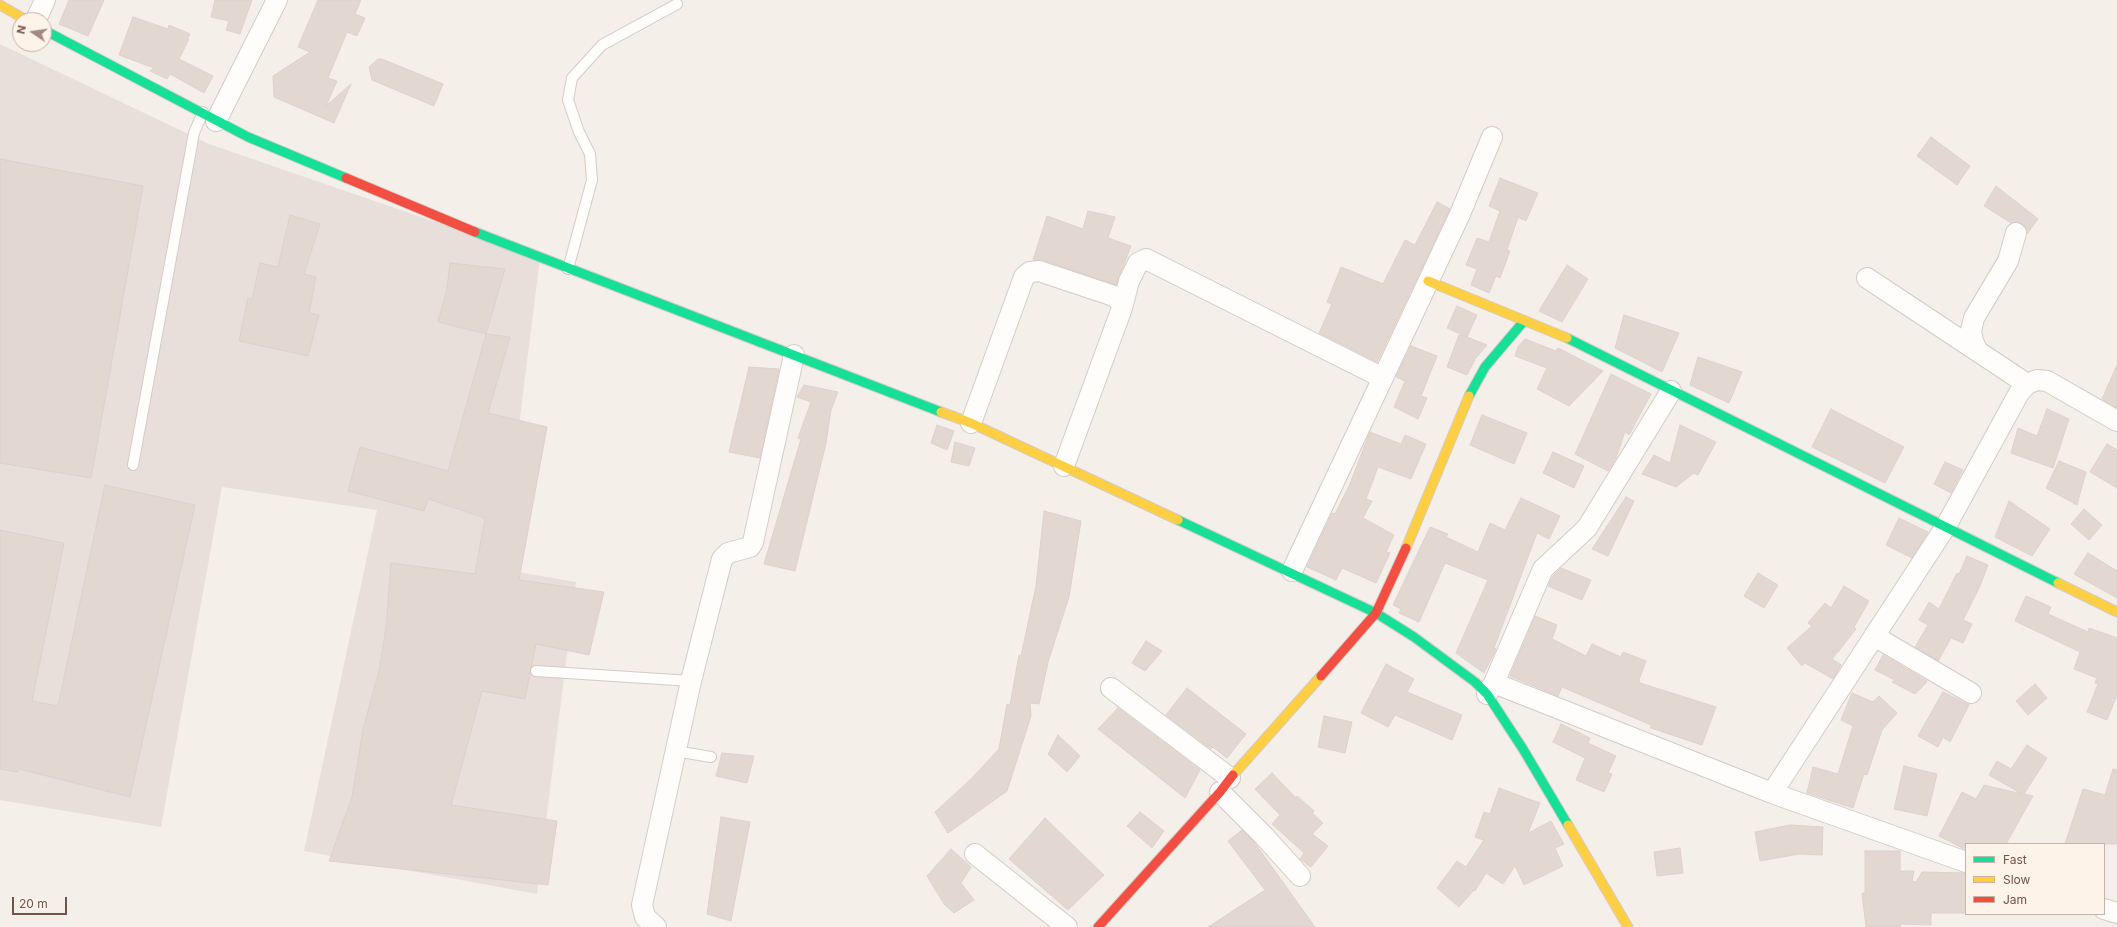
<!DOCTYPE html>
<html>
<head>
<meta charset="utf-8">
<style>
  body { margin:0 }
  #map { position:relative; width:2117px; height:927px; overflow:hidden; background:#f5efe9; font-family:Inter,sans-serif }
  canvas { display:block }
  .legend { position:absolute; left:1965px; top:843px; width:140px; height:72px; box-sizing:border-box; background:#fef3e9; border:1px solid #c6b3a9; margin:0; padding:5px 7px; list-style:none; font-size:12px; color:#72534a }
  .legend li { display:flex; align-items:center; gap:8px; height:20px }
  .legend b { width:20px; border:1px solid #c6b3a9 }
  .north { position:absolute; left:12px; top:12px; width:40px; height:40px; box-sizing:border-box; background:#fef3e9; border:1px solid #c6b3a9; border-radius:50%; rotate:283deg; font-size:11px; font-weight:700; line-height:16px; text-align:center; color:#72534a }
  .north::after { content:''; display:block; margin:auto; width:14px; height:18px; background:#a08a82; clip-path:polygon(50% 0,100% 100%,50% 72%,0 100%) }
  .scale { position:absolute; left:12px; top:897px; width:55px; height:18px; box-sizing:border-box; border:2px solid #72534a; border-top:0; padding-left:5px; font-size:12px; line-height:14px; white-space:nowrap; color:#72534a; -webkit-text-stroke:3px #fef3e9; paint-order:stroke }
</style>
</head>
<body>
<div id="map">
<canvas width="2117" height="927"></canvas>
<ul class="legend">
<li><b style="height:5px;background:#16e098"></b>Fast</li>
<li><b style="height:5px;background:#ffcf43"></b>Slow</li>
<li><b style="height:5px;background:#f24e42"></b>Jam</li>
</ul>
<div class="north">N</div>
<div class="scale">20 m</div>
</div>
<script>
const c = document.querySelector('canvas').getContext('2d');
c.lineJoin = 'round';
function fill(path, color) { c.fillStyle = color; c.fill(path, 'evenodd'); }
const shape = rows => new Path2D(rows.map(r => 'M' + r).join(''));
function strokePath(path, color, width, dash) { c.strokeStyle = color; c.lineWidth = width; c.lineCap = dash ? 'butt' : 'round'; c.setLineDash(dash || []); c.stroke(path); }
fill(shape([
  [0,44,209,144,540,258,501,569,576,582,537,894,304,851,377,510,222,487,161,827,0,800]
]), '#e8dfda');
const building = shape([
  [69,0,104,0,88,36,59,24,69,0],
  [215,0,252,0,240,34,226,30,229,21,211,17,215,0],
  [318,0,361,0,355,14,365,18,357,36,347,32,328,78,337,81,326,106,351,84,334,123,274,97,273,76,310,52,298,47,318,0],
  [133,17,168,29,169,25,190,34,187,39,189,39,179,59,213,76,204,93,170,74,167,79,150,71,154,68,119,55,133,17],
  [378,59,382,59,443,84,434,106,372,80,369,67,378,59],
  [1931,137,1970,166,1957,185,1917,156,1931,137],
  [0,159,143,186,91,478,0,463,0,159],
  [1500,178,1538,193,1526,221,1518,217,1507,250,1510,251,1500,278,1496,276,1489,293,1471,285,1477,269,1466,265,1477,238,1489,242,1500,211,1489,206,1500,178],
  [1996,186,2038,219,2027,234,2024,225,2019,222,2011,223,1984,206,1996,186],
  [1437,202,1450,209,1377,362,1319,333,1332,304,1327,302,1341,267,1383,284,1405,240,1415,245,1437,202],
  [1088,211,1115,217,1108,238,1131,246,1116,285,1043,260,1033,260,1047,216,1083,229,1088,211],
  [290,215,320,224,304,274,316,277,309,313,319,315,308,356,239,341,248,298,252,299,260,263,278,267,290,215],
  [450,263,505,269,486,334,438,322,447,289,450,263],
  [1567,265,1588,279,1562,322,1539,311,1567,265],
  [1457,306,1477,315,1467,337,1487,345,1475,359,1467,375,1447,367,1459,335,1467,337,1447,328,1457,306],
  [1624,315,1679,333,1662,372,1615,348,1624,315],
  [486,334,510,337,488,413,547,427,519,580,604,592,589,655,536,644,525,699,482,691,451,805,557,821,548,885,329,861,352,797,363,729,379,671,386,628,391,563,475,574,485,518,428,499,424,511,348,491,360,447,448,471,486,334],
  [1525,339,1556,351,1558,348,1603,371,1569,406,1537,389,1547,368,1515,356,1518,347,1525,339],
  [1411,346,1437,356,1421,396,1427,398,1418,419,1394,407,1405,381,1396,377,1411,346],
  [1698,357,1742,372,1729,403,1690,385,1698,357],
  [2117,365,2117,408,2102,399,2117,365],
  [749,367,779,369,760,458,729,452,749,367],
  [1611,374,1651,394,1629,435,1625,432,1616,458,1608,471,1575,454,1611,374],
  [804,385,838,392,831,410,826,443,795,571,764,564,801,439,798,438,811,402,797,397,804,385],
  [1831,409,1904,447,1885,483,1812,447,1831,409],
  [2047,409,2069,419,2053,468,2011,453,2018,428,2037,436,2047,409],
  [1482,415,1527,433,1514,464,1470,445,1482,415],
  [937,425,954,431,947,450,931,443,937,425],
  [1680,425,1716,442,1698,475,1694,473,1676,487,1642,474,1654,455,1670,463,1680,425],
  [1370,432,1401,444,1405,435,1426,444,1411,479,1378,467,1366,499,1372,501,1363,518,1394,535,1386,552,1390,553,1376,583,1342,568,1336,580,1307,567,1332,513,1335,514,1349,486,1370,432],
  [955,442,975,448,969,466,951,462,955,442],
  [2107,444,2117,450,2117,488,2090,472,2107,444],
  [1553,452,1584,466,1574,488,1543,473,1553,452],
  [2059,461,2086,472,2077,505,2046,488,2059,461],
  [1945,462,1963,470,1951,493,1934,484,1945,462],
  [105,485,195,505,130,797,19,769,18,772,0,769,0,530,64,543,32,701,58,706,105,485],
  [1626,497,1634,501,1608,556,1592,549,1626,497],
  [1521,498,1560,516,1549,539,1537,533,1494,648,1496,649,1484,673,1456,653,1488,580,1445,563,1419,622,1399,613,1401,609,1393,605,1430,527,1448,534,1446,537,1478,552,1490,523,1505,530,1521,498],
  [2009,501,2050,529,2032,556,1995,537,2009,501],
  [2084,509,2102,525,2089,540,2071,524,2084,509],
  [1044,511,1081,521,1069,597,1048,662,1039,704,1030,703,1031,716,1007,791,948,833,935,812,971,779,999,749,1007,704,1010,705,1019,655,1021,656,1036,586,1044,511],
  [1899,518,1928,532,1912,558,1886,545,1899,518],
  [2088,553,2117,571,2117,598,2074,574,2088,553],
  [1967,556,1988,565,1980,586,1963,620,1972,624,1963,643,1951,638,1938,661,1915,647,1928,625,1919,620,1929,602,1939,609,1957,573,1959,574,1967,556],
  [1561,568,1591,580,1582,600,1548,586,1553,576,1561,568],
  [1758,573,1778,585,1764,608,1744,596,1758,573],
  [1844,586,1869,601,1854,627,1856,629,1837,653,1831,650,1836,654,1832,659,1841,665,1833,679,1805,663,1802,666,1787,648,1812,626,1808,623,1825,603,1831,608,1844,586],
  [2026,596,2051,607,2048,614,2088,632,2089,628,2117,638,2117,695,2107,720,2087,712,2098,684,2095,683,2097,678,2074,669,2080,652,2015,621,2026,596],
  [1535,616,1557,625,1552,639,1586,656,1592,644,1621,657,1623,652,1646,661,1639,680,1640,683,1716,707,1702,745,1651,728,1651,725,1562,687,1558,696,1510,676,1535,616],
  [1146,641,1162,651,1145,671,1132,663,1146,641],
  [1883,655,1927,681,1926,683,1915,694,1892,682,1895,680,1875,670,1883,655],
  [1386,664,1414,679,1407,692,1462,715,1452,740,1395,715,1388,727,1361,713,1386,664],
  [2035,684,2047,698,2028,715,2016,701,2035,684],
  [1187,688,1246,734,1227,758,1213,747,1211,749,1166,715,1187,688],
  [1943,692,1969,705,1950,742,1943,737,1938,747,1918,736,1943,692],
  [1852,693,1873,702,1879,696,1897,713,1882,730,1867,775,1864,774,1853,808,1807,793,1813,767,1838,774,1853,726,1841,720,1852,693],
  [1118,708,1200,770,1185,798,1098,729,1118,708],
  [1324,716,1352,722,1345,753,1318,747,1324,716],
  [1561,724,1590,738,1588,743,1616,756,1608,773,1612,774,1604,792,1576,780,1585,758,1553,742,1561,724],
  [1058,735,1080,756,1067,772,1048,754,1058,735],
  [2027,745,2047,758,2024,794,2033,796,2006,844,1966,844,1966,850,1939,836,1962,792,1976,799,1984,785,2022,794,1989,775,1997,761,2011,769,2027,745],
  [722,753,754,756,747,783,716,776,722,753],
  [1904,766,1937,774,1927,816,1894,809,1904,766],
  [2113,769,2117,770,2117,844,2065,844,2083,789,2105,795,2113,769],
  [1272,773,1296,798,1297,796,1314,811,1312,813,1323,823,1312,834,1328,846,1311,867,1300,859,1304,853,1272,824,1280,815,1255,789,1272,773],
  [1499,788,1540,803,1528,833,1551,821,1564,844,1555,848,1563,866,1524,885,1515,866,1503,884,1486,873,1475,891,1474,890,1459,907,1437,888,1457,861,1466,867,1484,840,1475,837,1484,812,1490,814,1499,788],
  [1140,812,1164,831,1152,848,1127,826,1140,812],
  [721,817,750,822,731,921,707,914,721,817],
  [1045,818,1104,875,1068,910,1009,859,1045,818],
  [1790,825,1823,827,1822,855,1799,854,1760,861,1755,832,1790,825],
  [1242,830,1254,842,1315,927,1208,927,1265,890,1228,841,1242,830],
  [1680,848,1683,873,1657,876,1654,852,1680,848],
  [951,849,971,867,961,883,974,900,954,913,944,904,927,876,951,849],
  [1865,851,1900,851,1900,871,1914,871,1912,881,1916,882,1922,872,1966,873,1966,913,1931,913,1931,925,1900,924,1901,927,1866,927,1862,893,1865,893,1865,851]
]);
fill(building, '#e2d7d1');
strokePath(building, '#ded1cb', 1);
const lane = shape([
  [568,269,592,180,590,154,579,132,568,100,572,78,602,45,677,4],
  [133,465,194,133,203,112],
  [536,671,691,681],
  [675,751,711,757]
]);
const street = shape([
  [36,20,45,0],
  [216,121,277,0],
  [1867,278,2027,384],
  [1977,350,1973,341,1971,331,1974,318,2008,261,2016,233],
  [971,423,1024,277,1030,272,1039,271,1114,296,1122,303],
  [1064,466,1122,308,1129,281,1138,263,1146,259,1383,378],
  [1292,571,1460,214,1492,137],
  [1874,636,1971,693],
  [1494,683,1772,793,1966,862],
  [1111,688,1230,778],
  [1487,694,1494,683,1543,569,1587,528,1671,391],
  [1220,792,1264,836,1300,876],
  [1772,793,1946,526,2019,393,2027,384,2037,380,2047,381,2117,421],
  [975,854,1067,927],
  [2104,909,2117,913],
  [656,927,645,917,642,905,691,681,722,559,728,553,750,547,753,542,794,355]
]);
const fast = shape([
  [44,30,248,137,346,178],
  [475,232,941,412],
  [1567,338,2058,583],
  [1469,396,1485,367,1524,321],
  [1178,520,1376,613,1414,637,1475,682,1487,694,1523,749,1568,825]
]);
const slow = shape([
  [0,5,26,20],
  [1428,281,1567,338],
  [941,412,971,423,1178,520],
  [1406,548,1469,396],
  [2058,583,2117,612],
  [1233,775,1321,676],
  [1568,825,1628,927]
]);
const jam = shape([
  [346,178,475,232],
  [1321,676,1376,613,1406,548],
  [1098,927,1220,792,1233,775]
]);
strokePath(lane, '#d4cbc6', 12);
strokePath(street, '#d4cbc6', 22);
strokePath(fast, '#d5cbc6', 11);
strokePath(slow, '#d5cbc6', 11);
strokePath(jam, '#d5cbc6', 11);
strokePath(lane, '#fefdfc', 10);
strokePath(street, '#fefdfc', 20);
strokePath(fast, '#16e098', 9);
strokePath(slow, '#ffcf43', 9);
strokePath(jam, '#f24e42', 9);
</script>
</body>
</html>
